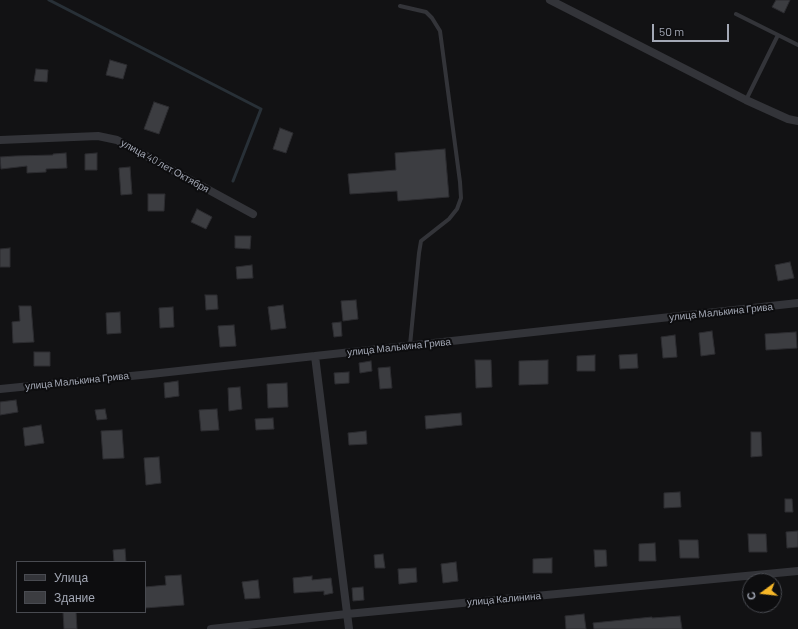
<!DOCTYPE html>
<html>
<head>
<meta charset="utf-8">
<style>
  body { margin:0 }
  #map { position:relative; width:798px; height:629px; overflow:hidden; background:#121214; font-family:Barlow,sans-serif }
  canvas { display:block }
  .legend { position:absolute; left:16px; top:561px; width:130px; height:52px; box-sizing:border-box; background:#0d0d0f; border:1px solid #494b51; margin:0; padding:5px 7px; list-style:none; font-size:12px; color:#a3a8b5 }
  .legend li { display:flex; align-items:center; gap:8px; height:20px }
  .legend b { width:20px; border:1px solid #494b51 }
  .north { position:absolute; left:742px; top:573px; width:40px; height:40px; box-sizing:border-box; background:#0d0d0f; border:1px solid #494b51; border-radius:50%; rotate:255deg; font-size:11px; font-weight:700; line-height:16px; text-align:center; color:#a3a8b5 }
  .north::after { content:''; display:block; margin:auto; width:14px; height:18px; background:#f6b728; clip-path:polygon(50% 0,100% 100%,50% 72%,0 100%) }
  .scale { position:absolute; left:652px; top:24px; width:77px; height:18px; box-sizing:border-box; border:2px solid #a3a8b5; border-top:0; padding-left:5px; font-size:12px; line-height:14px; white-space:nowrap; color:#a3a8b5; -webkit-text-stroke:3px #0d0d0f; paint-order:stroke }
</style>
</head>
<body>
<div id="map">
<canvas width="798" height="629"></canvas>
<ul class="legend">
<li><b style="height:5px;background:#333439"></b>Улица</li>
<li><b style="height:11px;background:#3c3d41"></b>Здание</li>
</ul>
<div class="north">С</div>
<div class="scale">50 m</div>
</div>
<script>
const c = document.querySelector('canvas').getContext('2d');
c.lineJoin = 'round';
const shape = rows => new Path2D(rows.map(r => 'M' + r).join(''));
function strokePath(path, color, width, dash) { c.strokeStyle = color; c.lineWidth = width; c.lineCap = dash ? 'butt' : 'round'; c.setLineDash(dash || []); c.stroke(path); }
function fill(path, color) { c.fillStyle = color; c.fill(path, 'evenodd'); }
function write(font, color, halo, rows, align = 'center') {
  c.font = font + ' Barlow,sans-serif'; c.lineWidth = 4; c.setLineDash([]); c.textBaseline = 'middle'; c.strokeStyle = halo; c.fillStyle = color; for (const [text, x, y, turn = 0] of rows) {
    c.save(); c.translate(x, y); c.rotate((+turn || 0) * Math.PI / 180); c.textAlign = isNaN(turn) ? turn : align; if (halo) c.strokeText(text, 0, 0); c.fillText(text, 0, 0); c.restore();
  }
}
strokePath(shape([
  [49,0,261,109,233,181]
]), '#283037', 3);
const building = shape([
  [776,0,790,0,784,13,772,7,776,0],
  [110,60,127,65,123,79,106,75,110,60],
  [36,69,48,70,47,82,34,81,36,69],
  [154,102,169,107,159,134,144,129,154,102],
  [280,128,293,133,286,153,273,149,280,128],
  [445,149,449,197,398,201,397,191,350,194,348,174,396,170,395,153,445,149],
  [66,153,67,168,46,169,46,172,27,173,27,166,1,169,0,157,15,156,53,155,53,154,66,153],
  [97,153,97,170,85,170,85,154,97,153],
  [130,167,132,194,121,195,119,168,130,167],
  [148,194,165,194,164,211,148,211,148,194],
  [197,209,212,217,206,229,191,222,197,209],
  [235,236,251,236,250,249,235,248,235,236],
  [10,248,10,267,0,267,0,249,10,248],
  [790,262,794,278,778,281,775,265,790,262],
  [252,265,253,278,237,279,236,267,252,265],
  [205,295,217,295,218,309,206,310,205,295],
  [356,300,358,319,343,321,341,301,356,300],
  [283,305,286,328,271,330,268,307,283,305],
  [19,306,31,306,34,342,13,343,12,322,20,321,19,306],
  [173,307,174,327,160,328,159,308,173,307],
  [120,312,121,333,107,334,106,313,120,312],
  [341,322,342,336,334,337,332,323,341,322],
  [234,325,236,346,220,347,218,326,234,325],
  [712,331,715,354,701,356,699,333,712,331],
  [796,332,797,348,766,350,765,334,796,332],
  [675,335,677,357,663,358,661,337,675,335],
  [34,352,50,352,50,366,34,366,34,352],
  [637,354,638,368,620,369,619,355,637,354],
  [595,355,595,371,577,371,577,356,595,355],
  [475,360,491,360,492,387,476,388,475,360],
  [548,360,548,384,519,385,519,361,548,360],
  [371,361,372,371,360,373,359,363,371,361],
  [390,367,392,388,380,389,378,368,390,367],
  [349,372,349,383,335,384,334,373,349,372],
  [178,381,179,396,165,398,164,383,178,381],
  [287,383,288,407,268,408,267,384,287,383],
  [240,387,242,409,229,411,228,388,240,387],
  [16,400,18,412,0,415,0,402,16,400],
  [105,409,107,419,97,420,95,410,105,409],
  [217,409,219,430,201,431,199,410,217,409],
  [461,413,462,425,426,429,425,416,461,413],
  [273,418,274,429,256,430,255,419,273,418],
  [41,425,44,443,25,446,23,428,41,425],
  [122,430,124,458,103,459,101,431,122,430],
  [366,431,367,444,349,445,348,433,366,431],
  [751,432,761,432,762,456,751,457,751,432],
  [159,457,161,483,146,485,144,458,159,457],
  [680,492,681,507,664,508,664,493,680,492],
  [785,499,792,499,793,512,785,512,785,499],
  [798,531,798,547,787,548,786,532,798,531],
  [748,534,766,534,767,552,749,552,748,534],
  [679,540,698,540,699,558,680,558,679,540],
  [655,543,656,561,639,561,639,544,655,543],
  [125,549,126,562,114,562,113,550,125,549],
  [594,550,606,550,607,566,595,567,594,550],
  [383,554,385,568,375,568,374,555,383,554],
  [552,558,552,573,533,573,533,559,552,558],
  [456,562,458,581,443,583,441,564,456,562],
  [416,568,417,582,399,584,398,569,416,568],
  [181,575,184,605,145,608,145,587,166,585,165,576,181,575],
  [312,576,312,580,331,578,333,593,324,595,324,591,294,593,293,578,312,576],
  [258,580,260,598,245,599,242,582,258,580],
  [363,587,364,600,353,601,352,588,363,587],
  [63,612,76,612,77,629,64,629,63,612],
  [584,614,586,629,566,629,565,616,584,614],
  [680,616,682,629,594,629,593,623,652,617,652,618,680,616]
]);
fill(building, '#3c3d41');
strokePath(building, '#2c2c30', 1);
strokePath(shape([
  [400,6,426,12,432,18,440,31,460,182,461,198,457,209,449,219,421,241,419,253,410,345],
  [736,14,778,35],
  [746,100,778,35,798,45]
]), '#333439', 4);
strokePath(shape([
  [550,0,746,100,788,119,798,121],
  [0,140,98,136,117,140,253,214],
  [315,356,349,629],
  [0,389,151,374,798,303],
  [211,629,347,614,798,571]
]), '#333439', 8);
write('10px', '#a3a8b5', '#0d0d0f', [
  ["улица 40 лет Октября",165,166,29],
  ["улица Малькина Грива",721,312,-6],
  ["улица Малькина Грива",399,347,-6],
  ["улица Малькина Грива",77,381,-6],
  ["улица Калинина",504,599,-5]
]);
</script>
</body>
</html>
